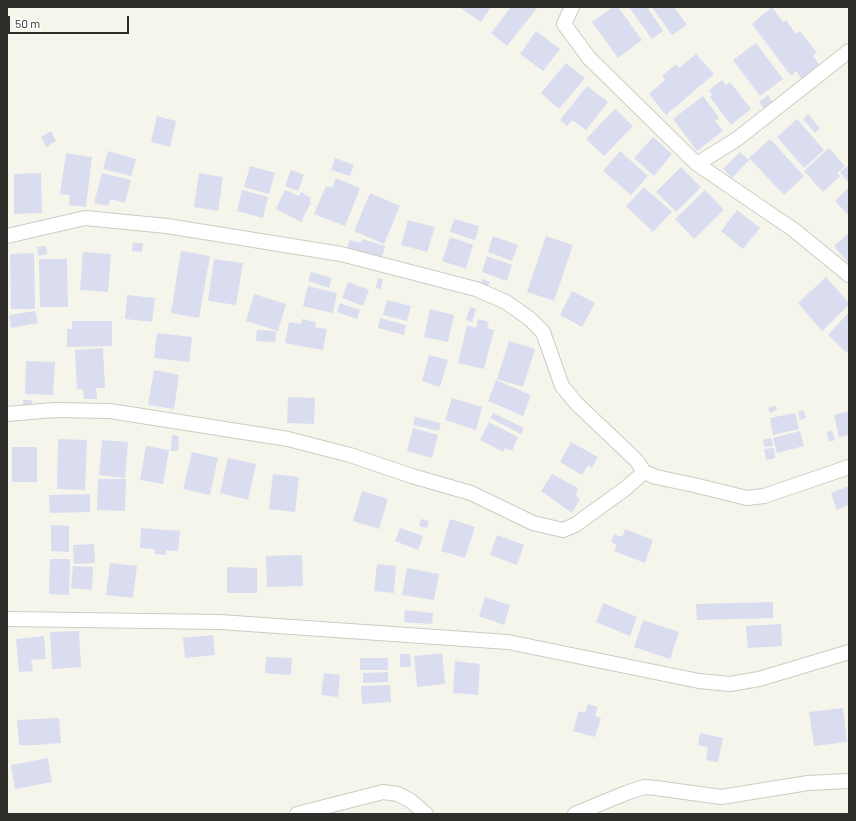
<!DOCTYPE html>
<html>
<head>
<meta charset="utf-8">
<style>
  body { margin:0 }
  #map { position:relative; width:856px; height:821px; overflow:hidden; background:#f6f5ec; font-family:Barlow,sans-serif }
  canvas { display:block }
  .frame { position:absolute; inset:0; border:8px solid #2e2d2a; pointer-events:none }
  .scale { position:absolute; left:8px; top:16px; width:121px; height:18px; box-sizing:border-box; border:2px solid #2e2d2a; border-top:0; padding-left:5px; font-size:12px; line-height:14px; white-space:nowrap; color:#2e2d2a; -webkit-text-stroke:3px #fff; paint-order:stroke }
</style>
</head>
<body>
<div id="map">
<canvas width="856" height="821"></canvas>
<div class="frame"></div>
<div class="scale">50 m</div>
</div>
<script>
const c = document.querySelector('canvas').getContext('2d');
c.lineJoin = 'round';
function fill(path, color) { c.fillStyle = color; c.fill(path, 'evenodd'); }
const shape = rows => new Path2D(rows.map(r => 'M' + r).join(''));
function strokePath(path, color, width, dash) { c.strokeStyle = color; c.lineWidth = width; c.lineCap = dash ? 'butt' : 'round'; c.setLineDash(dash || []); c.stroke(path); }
fill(shape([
  [459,7,491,7,481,22],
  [511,7,538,7,507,46,491,33],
  [613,7,618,7,642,40,618,58,592,22],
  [629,7,647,7,663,31,652,39],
  [652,7,674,7,687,25,672,35],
  [772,7,783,22,786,20,796,34,800,31,817,53,813,56,821,67,803,81,796,71,791,76,752,24],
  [536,31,560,49,543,71,520,54],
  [756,43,783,79,760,96,733,60],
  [696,54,714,74,666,115,649,94,665,80,662,76,676,64,679,68],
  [566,63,585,78,559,109,541,93],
  [722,80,726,85,730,82,751,109,731,125,710,97,712,95,709,90],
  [587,86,608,102,586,130,572,120,567,126,560,120],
  [768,95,773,103,765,110,759,102],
  [703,96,719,118,715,121,723,131,697,151,673,119],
  [615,109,633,126,604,156,586,139],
  [808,114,820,128,815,133,803,119],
  [157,116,176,121,170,147,151,142],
  [797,119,824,150,804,168,777,137],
  [51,131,56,141,46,147,41,137],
  [653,137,672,154,654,176,634,158],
  [770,139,804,176,784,195,749,158],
  [829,148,845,166,837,173,840,176,823,192,804,171],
  [108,151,136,159,131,176,103,169],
  [620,151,648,176,631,195,603,171],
  [740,152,749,160,732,178,723,169],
  [66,153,92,157,86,207,69,205,70,195,60,194],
  [335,158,354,165,350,176,331,170],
  [849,165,849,183,840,172],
  [250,166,275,173,269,194,244,187],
  [681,167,701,187,676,212,656,192],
  [291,170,304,175,298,191,285,186],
  [41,173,42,213,14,214,14,174],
  [102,173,131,180,125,203,111,199,108,206,94,203],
  [199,173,223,177,218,211,194,207],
  [336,178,360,188,345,226,314,214,326,186,332,188],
  [644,187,672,212,653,232,626,206],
  [849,187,849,216,835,201],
  [242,190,268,197,263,218,237,211],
  [285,190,299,196,301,192,311,198,309,201,311,202,301,222,276,209],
  [705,190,724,210,694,239,675,219],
  [370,193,400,206,384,244,354,231],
  [737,210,760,228,743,249,721,231],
  [454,219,479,226,475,240,450,232],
  [408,220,435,227,427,252,401,245],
  [849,233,849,264,834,246],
  [493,236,518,245,512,261,488,252],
  [546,236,573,245,554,301,527,292],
  [450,237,473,245,466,269,442,261],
  [362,239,385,246,382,258,347,248,350,240,361,243],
  [133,243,143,243,142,252,132,251],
  [46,246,47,254,38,256,37,247],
  [181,251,210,256,199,318,171,313],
  [83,252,111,254,108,292,80,290],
  [34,253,35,309,11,309,10,254],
  [487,256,512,265,507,281,482,272],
  [39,259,67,259,68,307,40,307],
  [214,259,243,263,236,305,208,301],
  [311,272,332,278,329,288,308,281],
  [826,277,849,303,849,305,822,331,798,303],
  [378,278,383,279,381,289,376,288],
  [483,279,490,282,486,290,479,286],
  [348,282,369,290,363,306,342,298],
  [308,286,337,293,333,313,303,306],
  [572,291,595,303,582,327,560,315],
  [254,294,286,304,278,331,246,321],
  [127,295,155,298,152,322,125,319],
  [387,300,411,306,407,321,383,315],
  [340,303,360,310,357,319,337,312],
  [470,307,476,309,472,322,466,320],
  [430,309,454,315,448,342,424,337],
  [35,311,38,323,11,328,9,315],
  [849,312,849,351,847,353,828,335],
  [380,318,406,325,404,335,378,328],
  [302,319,316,322,315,327,327,329,323,350,285,343,289,322,301,324],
  [478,319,489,322,487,328,494,330,484,369,458,363,467,325,476,328],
  [72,321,112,321,112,346,67,347,67,329,72,329],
  [257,330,276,331,275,342,256,341],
  [157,333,192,337,189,362,154,358],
  [509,341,535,349,523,387,497,379],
  [103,348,105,388,96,388,97,399,84,399,83,389,77,389,75,350],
  [429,355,448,360,440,387,422,381],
  [26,361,55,362,53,395,25,394],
  [154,370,179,375,174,409,148,405],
  [496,380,531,395,523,416,488,401],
  [288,397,315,398,314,424,287,423],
  [452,398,482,407,476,430,445,420],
  [23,400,32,400,32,410,23,410],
  [775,405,777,410,770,413,768,408],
  [803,410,806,418,800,420,798,412],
  [849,411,849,435,839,437,834,415],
  [493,413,524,428,521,434,490,418],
  [795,413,799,429,773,435,770,418],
  [415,417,441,423,439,431,413,425],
  [489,422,518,437,512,451,505,448,503,452,480,440],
  [413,428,438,435,432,458,407,451],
  [800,431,804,446,777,453,773,438],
  [832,431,835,440,829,442,827,432],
  [172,435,179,436,178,451,171,451],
  [771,438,773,446,764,447,763,440],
  [58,439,87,440,85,490,57,489],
  [102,440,128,442,125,478,99,475],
  [571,442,598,457,592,468,588,465,582,475,560,462],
  [146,446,169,450,163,484,140,480],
  [12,447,37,447,37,482,12,482],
  [774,448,775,458,766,460,764,449],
  [192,452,218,458,210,495,183,489],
  [228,458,256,464,248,500,220,493],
  [273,474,299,477,295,512,269,509],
  [552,474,578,488,576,496,580,499,572,513,541,491],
  [98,479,126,479,125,511,97,510],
  [849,486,849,505,837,510,831,493],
  [362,491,388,499,379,529,353,521],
  [90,494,90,512,50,513,49,495],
  [421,519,429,521,427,528,419,526],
  [450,519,475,527,465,558,441,551],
  [51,525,69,526,69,552,51,551],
  [141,528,180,531,178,551,166,550,166,555,155,554,155,549,140,548],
  [400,528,423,536,418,550,395,541],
  [625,529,653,540,645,563,614,551,617,545,611,542,614,534,622,537],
  [497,535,524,545,517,565,490,555],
  [94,544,95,563,74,564,73,545],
  [302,555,303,586,267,587,266,556],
  [50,559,70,559,69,595,49,594],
  [110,563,137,566,133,598,106,595],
  [377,564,396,566,394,593,374,591],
  [73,566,93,567,92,590,71,588],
  [227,567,257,568,257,593,227,593],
  [407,568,439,574,434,600,402,595],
  [485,597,510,605,504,625,479,616],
  [773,602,773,618,697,620,696,604],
  [603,603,637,617,630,636,596,622],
  [405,610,433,613,432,624,404,622],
  [643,620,679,632,670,659,634,647],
  [781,624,782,646,748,648,746,626],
  [79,631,81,667,52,669,50,632],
  [213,635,215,655,185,658,183,638],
  [44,636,46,659,31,660,33,671,19,672,16,639],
  [442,653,445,684,417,687,414,656],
  [400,654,410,654,411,667,400,667],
  [266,657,292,658,291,675,265,673],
  [360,658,388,658,388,670,360,670],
  [455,661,480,664,478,695,453,693],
  [388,672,388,682,363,683,363,673],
  [324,673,340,675,338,697,321,695],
  [390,685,391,702,362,704,361,686],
  [588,704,598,707,595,716,601,718,595,737,573,731,579,711,585,713],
  [843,708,847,742,814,746,809,712],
  [59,718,61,743,22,746,23,745,19,745,17,720],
  [700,733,723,738,718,762,706,760,708,747,698,745],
  [48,758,52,782,15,789,11,765]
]), '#d9ddef');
const minor = shape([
  [572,7,564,24,589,58,697,164,794,230,849,275],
  [697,164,737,139,849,51],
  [7,236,85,218,167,226,341,254,476,289,506,302,530,319,543,332,562,386,577,404,637,461,644,472,656,477,694,485,747,498,764,496,849,467],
  [7,414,54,410,110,411,288,439,350,455,412,476,471,493,533,523,563,530,575,525,626,488,644,472],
  [7,619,220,622,508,642,699,681,730,684,759,679,849,652],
  [297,814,383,792,398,794,411,801,426,814],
  [575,814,626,793,644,787,656,788,721,797,808,783,849,781]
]);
strokePath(minor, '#cdccc3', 16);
strokePath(minor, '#fff', 14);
</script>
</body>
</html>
